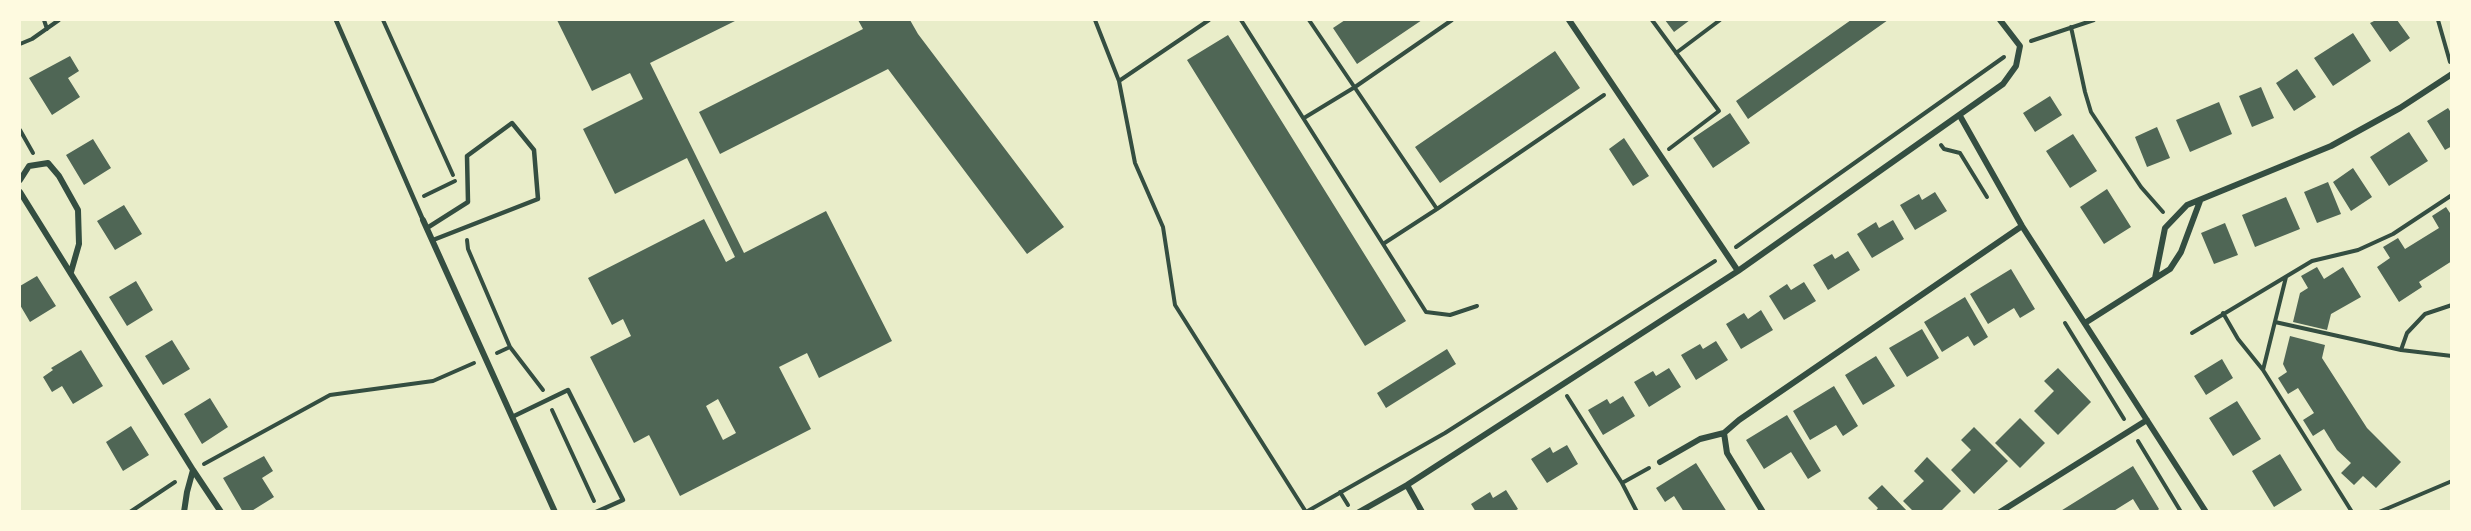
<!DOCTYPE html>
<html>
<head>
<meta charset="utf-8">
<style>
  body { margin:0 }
  #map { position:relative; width:2471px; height:531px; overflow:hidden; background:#e9edc9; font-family:Ubuntu,sans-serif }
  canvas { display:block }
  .frame { position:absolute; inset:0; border:21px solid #fefae0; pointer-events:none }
</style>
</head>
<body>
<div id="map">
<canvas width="2471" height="531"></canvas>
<div class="frame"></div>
</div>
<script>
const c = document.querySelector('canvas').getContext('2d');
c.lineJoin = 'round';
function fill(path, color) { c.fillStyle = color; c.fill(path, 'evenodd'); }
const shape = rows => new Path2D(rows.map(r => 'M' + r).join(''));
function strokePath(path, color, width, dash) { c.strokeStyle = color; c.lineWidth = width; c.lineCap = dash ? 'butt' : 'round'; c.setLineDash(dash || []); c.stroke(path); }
fill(shape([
  [557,20,737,20,650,63,744,253,826,211,892,341,819,378,807,353,779,367,811,429,680,496,649,435,634,443,590,357,631,336,623,319,612,325,588,278,704,219,726,262,735,257,687,158,615,194,583,129,643,99,630,73,592,91],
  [718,399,736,433,723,440,706,406],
  [858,20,910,20,918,34,1064,227,1027,254,888,69,720,154,699,112,863,29],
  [1345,20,1422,20,1357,64,1333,28],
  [1665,20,1690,20,1674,32],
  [1851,20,1888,20,1748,119,1736,101],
  [2376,20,2397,20,2410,38,2390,52,2370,23],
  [2353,33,2371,61,2333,86,2314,58],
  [1228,35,1406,321,1365,346,1187,60],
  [1555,51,1580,88,1440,183,1415,147],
  [70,56,79,71,68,78,80,97,52,115,29,78],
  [2297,69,2316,97,2294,111,2276,83],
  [2261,87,2274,118,2252,127,2239,96],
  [2050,96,2062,115,2035,132,2023,113],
  [2219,102,2232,134,2190,152,2176,120],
  [2448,108,2452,114,2452,146,2445,150,2427,121],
  [1730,113,1750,143,1713,168,1693,138],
  [2157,127,2170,158,2147,167,2135,137],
  [2409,132,2428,161,2389,186,2370,157],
  [2073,134,2097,171,2070,188,2046,151],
  [1624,138,1649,176,1633,186,1609,149],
  [93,139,111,168,84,185,66,155],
  [2353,168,2372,197,2351,211,2333,182],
  [2328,182,2341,214,2317,223,2304,192],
  [2107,189,2131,227,2104,244,2080,207],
  [1935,192,1947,211,1915,230,1900,205,1919,194,1922,200],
  [2286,197,2300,229,2255,247,2242,215],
  [124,205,142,234,115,250,97,221],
  [2446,207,2452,216,2452,261,2419,282,2422,287,2399,302,2377,267,2390,258,2383,247,2398,238,2405,249,2439,228,2432,216],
  [1893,220,1904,239,1872,258,1857,234,1876,222,1879,228],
  [2225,223,2238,255,2214,264,2201,233],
  [1848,251,1860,270,1828,290,1813,265,1832,254,1835,259],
  [2317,267,2324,279,2343,267,2361,297,2331,314,2327,330,2293,322,2300,293,2308,288,2301,276],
  [2011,269,2035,309,2020,318,2014,308,1988,324,1970,294],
  [37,276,56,306,30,322,20,305,20,286],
  [136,281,153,310,127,326,109,297],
  [1804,282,1816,301,1784,320,1769,296,1787,284,1791,290],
  [1965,297,1988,337,1974,346,1968,336,1942,352,1924,322],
  [1761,310,1773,330,1741,349,1726,324,1744,313,1748,319],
  [1922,329,1939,358,1907,377,1889,348],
  [2290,336,2325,345,2322,358,2367,428,2401,462,2376,488,2363,476,2354,485,2341,473,2351,463,2337,450,2324,429,2313,436,2303,420,2314,413,2298,388,2288,394,2278,378,2287,372,2283,364],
  [172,340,190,369,163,385,145,356],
  [1716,341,1728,360,1696,380,1681,355,1700,344,1703,349],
  [1447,349,1456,364,1386,408,1377,393],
  [81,350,103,386,73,404,62,386,52,392,43,377,53,370,51,368],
  [1876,356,1895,386,1863,405,1845,375],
  [2222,359,2233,378,2206,395,2194,376],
  [1669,368,1681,387,1649,407,1634,382,1653,371,1656,376],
  [2058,368,2091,402,2058,435,2034,411,2054,391,2044,381],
  [1834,386,1858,426,1843,436,1836,425,1810,440,1793,411],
  [1623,396,1635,416,1603,435,1588,410,1607,399,1610,404],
  [210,398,228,427,202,444,184,414],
  [2237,401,2261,439,2233,456,2209,418],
  [1787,415,1821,471,1808,479,1791,452,1764,469,1746,440],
  [2020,418,2045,443,2020,468,1995,443],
  [131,426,149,455,123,471,106,442],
  [1974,427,2008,461,1974,494,1951,470,1971,450,1961,440],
  [1567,445,1578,464,1547,483,1531,459,1550,447,1553,453],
  [2280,454,2302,490,2274,507,2252,471],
  [264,456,273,471,262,478,274,497,250,512,243,512,223,478],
  [1927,457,1961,491,1940,512,1914,512,1903,501,1924,481,1914,471],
  [1696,463,1727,512,1684,512,1674,496,1665,502,1656,488],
  [2133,466,2159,509,2156,512,2141,512,2133,499,2112,512,2059,512],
  [1882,485,1908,512,1875,512,1878,508,1868,498],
  [1506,490,1518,509,1513,512,1476,512,1471,504,1490,492,1493,498]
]), '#4f6655');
strokePath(shape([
  [44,20,47,29],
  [383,20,453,175],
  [1095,20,1119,81,1135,163,1163,227,1175,305,1306,512],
  [1241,20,1383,244,1437,209],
  [1309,20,1437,209,1604,95],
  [1652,20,1719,111,1669,149],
  [2438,20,2450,62],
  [2071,27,2085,92,2091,112,2141,187,2163,212],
  [2031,41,2094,20],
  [20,44,32,39,59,20],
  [1676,53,1720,20],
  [1119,81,1209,20],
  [1304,118,1355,87,1452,20],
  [20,130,33,153],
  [1941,145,1944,149,1960,153,1987,197],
  [424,196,455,181],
  [467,240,468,249,510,347,543,390],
  [1383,244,1426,312,1450,315,1477,306],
  [1736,247,2004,57],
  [2223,313,2238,339,2263,370,2352,512],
  [2275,322,2401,350,2452,356],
  [2065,323,2124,419],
  [2192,333,2312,261,2358,250,2393,234,2452,195],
  [2401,350,2407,333,2425,314,2452,305],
  [497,353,510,347],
  [2263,370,2286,277],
  [1567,396,1622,483,1637,512],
  [552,410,594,501],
  [2138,441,2181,512],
  [204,464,330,395,433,381,474,363],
  [1622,483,1649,468],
  [1340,492,1348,505],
  [130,512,175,482],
  [1306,512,1445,433,1715,261],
  [2379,512,2452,481]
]), '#344e41', 4);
strokePath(shape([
  [336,20,423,220],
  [427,228,468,202,467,156,512,123,534,150,538,199,433,240],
  [512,417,568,390,623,500,596,512]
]), '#344e41', 4.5);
strokePath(shape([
  [1569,20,1738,271],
  [1960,116,2022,226,2206,512],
  [20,180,29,166,48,163,59,176,78,210,79,244,71,272],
  [20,192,193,470,187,492,184,512],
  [423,220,555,512],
  [2155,278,2165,228,2187,205,2331,146,2400,108,2452,74],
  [2085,323,2170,269,2181,252,2200,201],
  [1724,433,1727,453,1763,512],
  [1660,462,1700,439,1724,433,1739,420,2022,226],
  [193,470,221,512],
  [1407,485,1422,512],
  [1359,512,1407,485,1738,271,2003,84,2016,66,2020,46,2000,20],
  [2000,512,2147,420]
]), '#344e41', 6);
</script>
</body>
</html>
